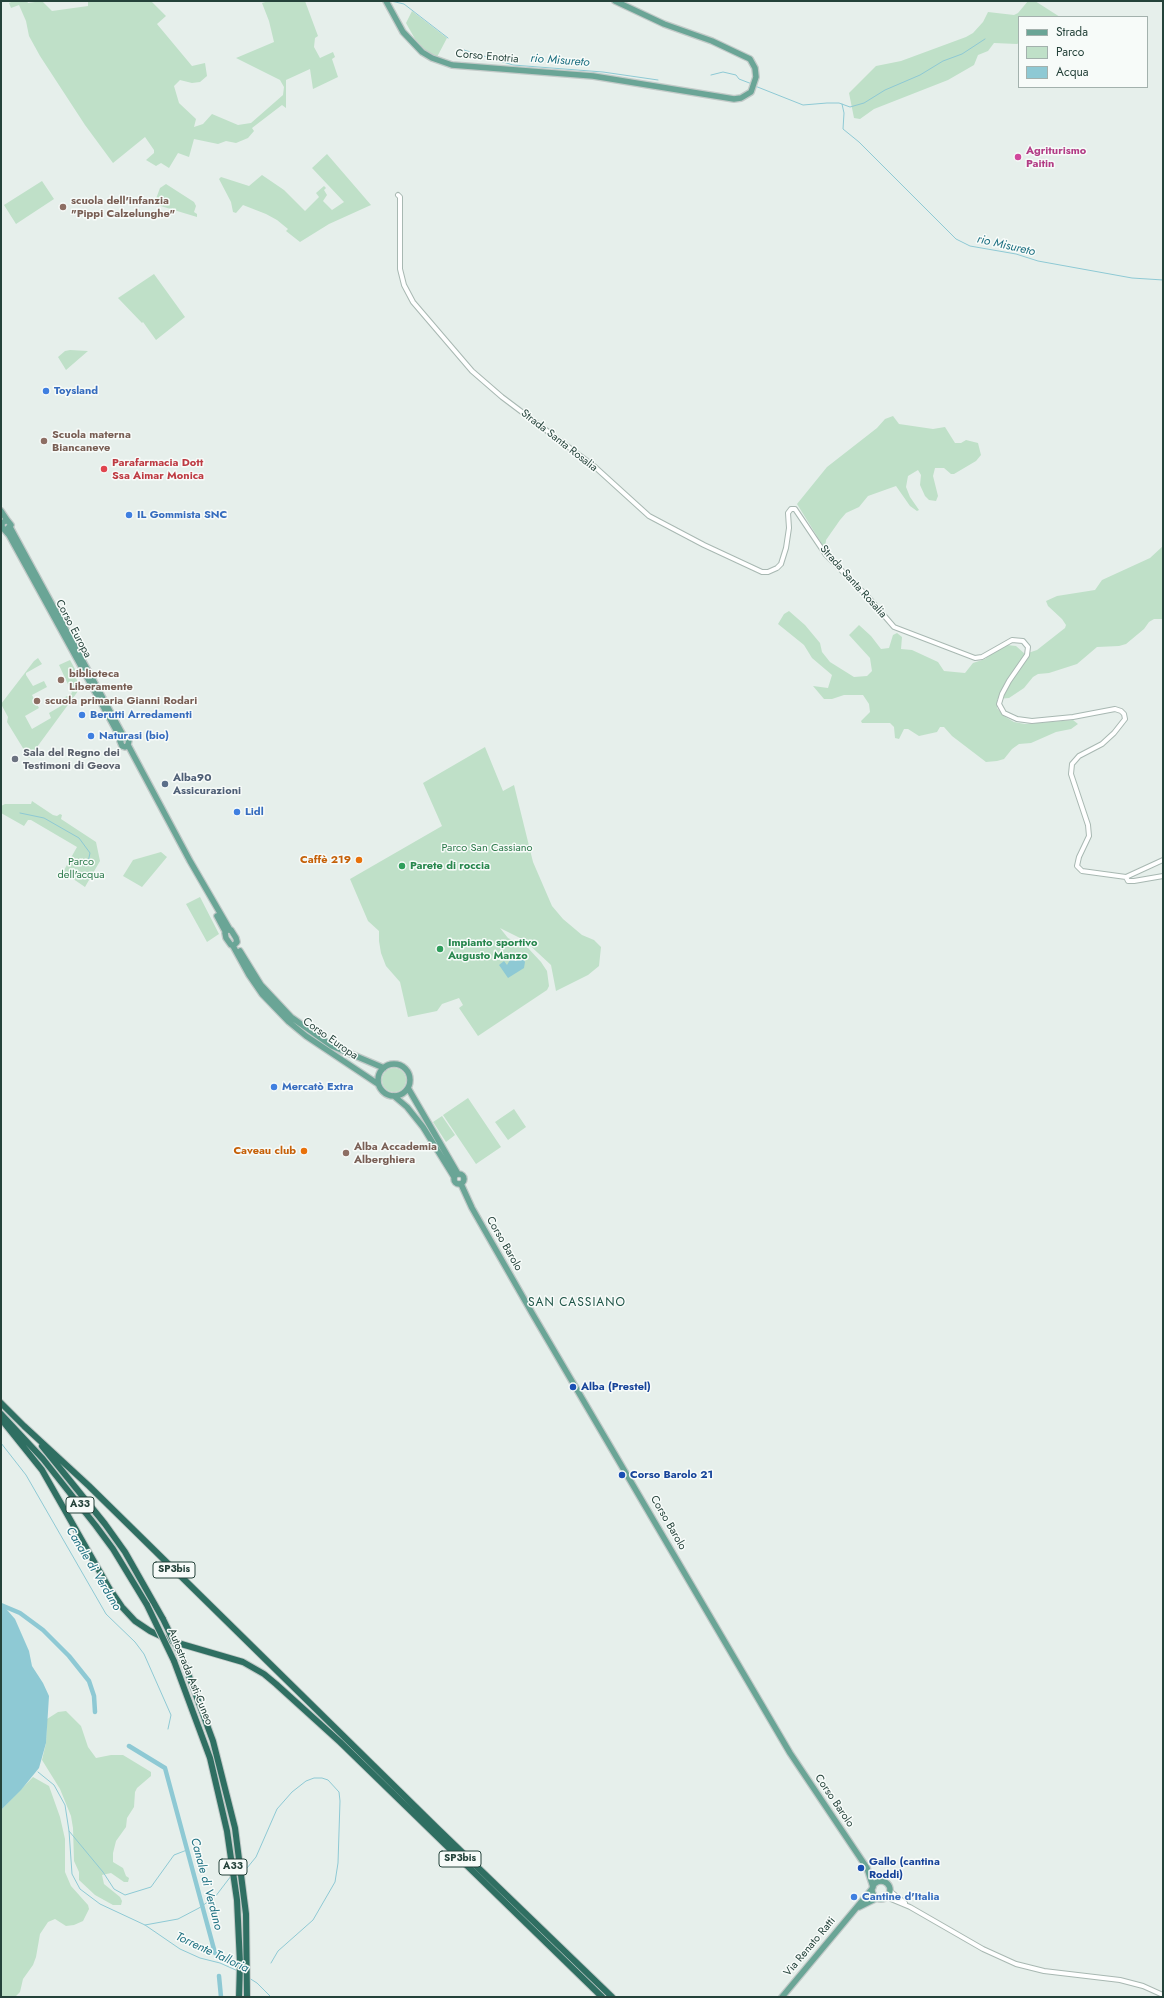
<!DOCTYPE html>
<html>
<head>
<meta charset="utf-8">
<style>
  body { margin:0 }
  #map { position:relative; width:1164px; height:1998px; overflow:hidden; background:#e6efeb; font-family:Jost,sans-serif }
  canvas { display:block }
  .frame { position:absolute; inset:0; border:2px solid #24423a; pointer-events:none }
  .legend { position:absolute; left:1018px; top:16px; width:130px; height:72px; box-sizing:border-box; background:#f7fbf9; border:1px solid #a3b1ad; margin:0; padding:5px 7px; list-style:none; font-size:12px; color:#24423a }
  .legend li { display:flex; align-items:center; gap:8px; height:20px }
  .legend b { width:20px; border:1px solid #a3b1ad }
</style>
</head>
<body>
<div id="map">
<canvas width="1164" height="1998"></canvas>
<div class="frame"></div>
<ul class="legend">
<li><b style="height:5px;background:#6aa596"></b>Strada</li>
<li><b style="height:11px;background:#bfe0c8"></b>Parco</li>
<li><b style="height:11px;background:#8ec9d4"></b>Acqua</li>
</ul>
</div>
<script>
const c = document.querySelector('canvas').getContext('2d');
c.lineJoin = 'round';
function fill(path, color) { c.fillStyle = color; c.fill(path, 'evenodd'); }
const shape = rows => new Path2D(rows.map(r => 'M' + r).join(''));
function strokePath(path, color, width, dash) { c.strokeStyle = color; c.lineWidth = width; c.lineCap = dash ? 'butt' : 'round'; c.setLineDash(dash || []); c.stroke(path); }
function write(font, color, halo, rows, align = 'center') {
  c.font = font + ' Jost,sans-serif'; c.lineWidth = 3; c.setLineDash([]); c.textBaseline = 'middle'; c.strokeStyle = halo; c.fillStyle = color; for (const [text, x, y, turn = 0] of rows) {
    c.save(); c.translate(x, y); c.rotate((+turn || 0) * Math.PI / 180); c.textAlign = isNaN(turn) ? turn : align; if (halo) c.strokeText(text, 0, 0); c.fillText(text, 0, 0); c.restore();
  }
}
fill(shape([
  [13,1,27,1,28,3,42,1,52,11,88,6,88,1,151,1,166,16,157,24,192,66,205,63,207,76,200,82,192,83,180,80,174,86,179,103,196,119,194,127,203,124,212,114,238,125,251,123,283,95,284,87,280,80,236,58,274,42,269,21,262,3,269,1,305,1,318,36,315,38,314,47,320,58,333,52,335,57,332,59,338,77,313,89,310,69,286,80,286,108,282,105,252,128,254,131,248,138,236,143,226,141,218,144,194,139,189,157,178,153,169,168,161,163,156,166,146,160,154,153,154,150,145,137,113,163,85,125,40,56,29,36,26,21,19,5,11,8,9,3],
  [1028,1,1035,1,1060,17,1019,17,1019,43,1017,44,994,43,988,51,978,55,974,65,948,80,874,109,860,119,854,118,849,93,876,66,901,61,966,37,973,33,983,22,988,12,1014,15,1018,13],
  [412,11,447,38,437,57,426,51,415,39,406,23],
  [327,154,371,205,329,224,300,242,286,231,288,229,277,220,266,214,243,205,236,213,233,212,231,202,219,179,221,177,249,186,262,175,284,190,305,211,319,197,316,193,324,186,326,188,324,190,327,195,323,201,332,210,344,202,312,168],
  [42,181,54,199,16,224,4,205],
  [166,184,194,202,196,206,194,212,197,214,197,217,154,204,160,188],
  [154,274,185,317,156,340,143,322,142,323,118,298],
  [70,350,88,351,66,370,58,357,65,351],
  [893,416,899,424,933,429,945,427,955,443,961,443,966,440,978,443,981,455,976,461,954,474,951,474,944,468,935,468,933,476,938,496,936,501,929,500,925,496,920,485,921,475,918,470,908,476,906,487,910,497,919,510,917,511,910,506,896,486,868,496,859,507,846,513,840,520,826,540,825,549,797,504,827,467,877,428,885,419],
  [1163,546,1163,619,1154,619,1149,622,1144,629,1126,644,1119,646,1097,647,1077,664,1049,673,1038,674,1033,677,1024,688,1009,698,997,699,997,708,1004,716,1014,722,1025,724,1073,720,1078,724,1071,729,1056,732,1031,743,1019,744,1012,749,1004,759,997,761,986,762,952,736,944,727,940,727,937,732,919,736,908,729,904,729,899,739,895,738,894,727,890,723,862,723,861,721,870,712,869,704,863,695,844,695,832,699,824,699,813,686,828,688,832,675,812,658,804,645,778,624,784,614,789,611,805,625,820,643,822,652,830,662,854,677,867,676,872,671,870,658,849,635,859,625,871,636,881,649,889,648,893,635,897,633,902,637,901,649,912,650,938,662,944,671,965,673,973,663,985,659,998,649,1007,645,1016,646,1025,654,1037,650,1065,628,1066,625,1062,619,1048,606,1046,601,1057,596,1095,590,1102,580,1150,558],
  [38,658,42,664,26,673,26,675,33,686,44,681,47,687,32,695,39,708,25,716,32,729,51,718,49,713,61,706,59,701,72,693,59,665,70,660,76,671,73,673,81,687,29,758,7,722,8,717,1,704,34,661],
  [485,747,503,791,514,785,533,862,552,906,563,919,582,935,594,940,601,947,599,966,588,975,556,991,551,965,524,940,500,928,508,938,528,948,541,962,547,971,549,986,547,990,478,1036,459,1008,463,1005,459,998,442,1004,437,1011,408,1017,400,982,386,966,381,953,379,941,379,931,368,921,350,879,442,826,423,783],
  [32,801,53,815,57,816,60,814,62,815,61,819,96,842,100,861,85,887,63,872,77,847,31,820,28,820,24,826,1,813,1,806,5,804,31,804],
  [161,852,167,857,142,887,123,876,133,860],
  [200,897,219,934,207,942,186,904],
  '382 1080a12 12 0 1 1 24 0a12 12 0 1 1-24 0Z',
  [468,1098,501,1147,476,1164,443,1115],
  [514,1109,526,1127,508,1140,495,1122],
  [442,1116,455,1135,446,1142,433,1122],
  [66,1711,81,1726,88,1747,96,1758,111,1755,123,1755,151,1772,151,1776,137,1788,135,1792,134,1807,127,1818,126,1827,116,1841,113,1853,113,1862,123,1868,126,1876,129,1878,128,1882,124,1882,111,1873,102,1875,104,1884,120,1897,122,1901,121,1905,113,1905,95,1895,79,1880,79,1872,74,1861,73,1828,71,1816,60,1789,42,1760,46,1743,47,1719,58,1712],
  [33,1777,49,1786,60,1817,65,1839,65,1872,71,1886,88,1905,89,1909,83,1921,74,1925,66,1926,55,1919,48,1922,40,1934,36,1957,33,1965,23,1979,20,1992,15,1997,1,1997,1,1810]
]), '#bfe0c8');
fill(shape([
  [522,957,525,962,524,968,508,978,499,965,504,961,507,965,511,958,516,961],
  [1,1603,15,1619,29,1651,32,1666,43,1683,49,1696,46,1743,39,1768,21,1790,1,1810]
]), '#8ec9d4');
strokePath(shape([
  [391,1,404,4,448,38],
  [464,50,513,65,603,72,658,80],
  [711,75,723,72,736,75,739,79,752,84],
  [755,86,803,105,827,103,839,103,850,107,864,103,885,90,920,75,943,61,962,54,985,39],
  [842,104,844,113,843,129,859,142,956,239,970,246,1016,254,1038,261,1132,278,1163,280],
  [20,813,44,818,79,838,90,853,88,862,85,866],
  [1,1443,26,1475,106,1614,135,1642,144,1654,171,1715,168,1729],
  [38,1772,54,1785,65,1805,69,1831,72,1874,80,1889,100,1904,145,1925,180,1949,200,1958,220,1963,238,1971],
  [69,1831,103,1872,114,1889,125,1895,151,1887,174,1855,187,1850],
  [243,1870,247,1868,256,1857,277,1809,292,1792,306,1781,314,1778,322,1778,328,1780,339,1792,340,1801,338,1863,335,1882,313,1920,278,1951,271,1963],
  [145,1925,178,1919,199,1908,215,1897,231,1876],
  [249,1978,257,1983,271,1997]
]), '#8ec9d4', 1);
strokePath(shape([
  [1,1605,20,1613,43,1630,69,1656,89,1681,94,1696,95,1712],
  [129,1746,165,1768,215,1953],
  [219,1976,221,1997]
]), '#8ec9d4', 4.5);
const minor = shape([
  [398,195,400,197,400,269,404,285,413,302,472,371,502,397,595,467,649,516,704,545,762,572,768,572,777,568,781,564,786,548,789,528,788,513,791,509,795,509,826,555,868,597,894,627,975,658,982,657,1012,640,1023,641,1028,647,1027,655,1009,681,1002,694,999,704,1004,713,1017,719,1032,721,1073,717,1115,709,1121,711,1124,714,1125,719,1114,733,1102,744,1079,756,1072,764,1071,774,1088,825,1089,836,1079,857,1077,866,1082,871,1126,877,1163,860],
  [1126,877,1128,881,1134,881,1163,876],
  [890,1891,905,1903],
  [886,1897,910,1907,983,1949,1016,1964,1044,1971,1120,1980,1143,1986,1163,1995]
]);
const major = shape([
  [386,1,403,32,422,52,432,58,452,65,593,76,734,99,741,98,751,92,756,77,755,68,750,59,712,41,664,24,615,1],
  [1,511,7,520],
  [10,527,124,737,129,740,128,745,125,747,122,746,120,741,124,737],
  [6,530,11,525,7,520,2,523,2,527,9,535,121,739],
  [128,745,190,861,230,930],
  [217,916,225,931],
  [227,930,231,930,236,938,237,942,234,945,231,945,226,938,225,933,227,930],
  [233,946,249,975,262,994,289,1022,306,1036,378,1084],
  [240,951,261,985,291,1017,332,1046,384,1068],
  '378 1080a16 16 0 1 1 32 0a16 16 0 1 1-32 0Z',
  [408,1088,458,1174],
  [394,1096,407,1107,423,1127,454,1177],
  '454 1179a5 5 0 1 1 10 0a5 5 0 1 1-10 0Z',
  [461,1184,472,1208,532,1313,790,1753,867,1868,873,1887],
  '872 1890a9 9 0 1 1 18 0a9 9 0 1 1-18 0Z',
  [859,1907,877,1898],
  [782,1997,872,1889]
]);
const highway = shape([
  [1,1403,26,1428],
  [1,1414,43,1459,96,1526,113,1549,147,1605],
  [1,1419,42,1470,109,1588,122,1607,135,1621,150,1631,171,1641,243,1662,264,1674,276,1684,340,1742,602,1997],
  [24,1426,89,1486,436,1827,612,1997],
  [42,1446,105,1524,125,1552,163,1619],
  [183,1660,213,1741,235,1828,246,1914,247,1997],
  [174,1661,210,1758,227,1831,237,1900,240,1963,239,1997]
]);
strokePath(minor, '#a8b8b2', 6);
strokePath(major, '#c2cac8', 8);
strokePath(highway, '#c2cac8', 8);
strokePath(minor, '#fff', 4);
strokePath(major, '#6aa596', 5.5);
strokePath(highway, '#2f6f62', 6);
const highwayBridge = shape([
  [147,1605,174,1661],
  [163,1619,183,1660]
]);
strokePath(highwayBridge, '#c2cac8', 8, []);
strokePath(highwayBridge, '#2f6f62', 6);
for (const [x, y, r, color] of [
  [1018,157,4,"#d1479c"],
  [63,207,4,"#8d6e63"],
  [46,391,4,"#3f7fe0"],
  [44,441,4,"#8d6e63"],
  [104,469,4,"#e0444e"],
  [129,515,4,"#3f7fe0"],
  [61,680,4,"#8d6e63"],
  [37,701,4,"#8d6e63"],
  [82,715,4,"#3f7fe0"],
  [91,736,4,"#3f7fe0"],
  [15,759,4,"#6b7280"],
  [165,784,4,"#5c6f8a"],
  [237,812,4,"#3f7fe0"],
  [359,860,4,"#e8710a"],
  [402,866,4,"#2e9e5b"],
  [440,949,4,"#2e9e5b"],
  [274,1087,4,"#3f7fe0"],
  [304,1151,4,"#e8710a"],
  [346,1153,4,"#8d6e63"],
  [573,1387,4,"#1a4fb4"],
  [622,1475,4,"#1a4fb4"],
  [861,1868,4,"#1a4fb4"],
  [854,1897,4,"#3f7fe0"]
]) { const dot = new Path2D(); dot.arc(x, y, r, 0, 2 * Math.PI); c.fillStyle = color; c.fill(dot); strokePath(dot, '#f7fbf9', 1.5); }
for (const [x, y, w] of [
  [80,1505,28],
  [174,1570,42],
  [460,1859,42],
  [233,1867,28]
]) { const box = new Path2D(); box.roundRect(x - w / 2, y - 8, w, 16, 3); c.fillStyle = '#f7fbf9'; c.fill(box); strokePath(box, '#24423a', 1); }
write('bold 10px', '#24423a', null, [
  ["A33",80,1505],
  ["SP3bis",174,1570],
  ["SP3bis",460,1859],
  ["A33",233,1867]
]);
write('11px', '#24423a', '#f7fbf9', [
  ["Corso Enotria",487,57,5],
  ["Strada Santa Rosalia",559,441,38],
  ["Strada Santa Rosalia",853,582,48],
  ["Corso Europa",73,629,62],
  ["Corso Europa",330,1039,35],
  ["Corso Barolo",504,1244,60],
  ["Corso Barolo",668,1523,60],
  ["Autostrada Asti-Cuneo",190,1677,68],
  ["Corso Barolo",834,1801,56],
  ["Via Renato Ratti",810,1947,-50]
]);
write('bold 11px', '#b23c85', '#f7fbf9', [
  ["Agriturismo",1026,151],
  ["Paitin",1026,164]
], 'left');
write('bold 11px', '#785e54', '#f7fbf9', [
  ["scuola dell'infanzia",71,201],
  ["\"Pippi Calzelunghe\"",71,214],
  ["Scuola materna",52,435],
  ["Biancaneve",52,448],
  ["biblioteca",69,674],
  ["Liberamente",69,687],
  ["scuola primaria Gianni Rodari",45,701],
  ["Alba Accademia",354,1147],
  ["Alberghiera",354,1160]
], 'left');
write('bold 11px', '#366cbe', '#f7fbf9', [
  ["Toysland",54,391],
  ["IL Gommista SNC",137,515],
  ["Berutti Arredamenti",90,715],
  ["Naturasi (bio)",99,736],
  ["Lidl",245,812],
  ["Mercatò Extra",282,1087],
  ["Cantine d'Italia",862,1897]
], 'left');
write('bold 11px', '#be3a42', '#f7fbf9', [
  ["Parafarmacia Dott",112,463],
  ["Ssa Aimar Monica",112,476]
], 'left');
write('bold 11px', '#5b616d', '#f7fbf9', [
  ["Sala del Regno dei",23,753],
  ["Testimoni di Geova",23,766]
], 'left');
write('bold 11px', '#4e5e75', '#f7fbf9', [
  ["Alba90",173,778],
  ["Assicurazioni",173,791]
], 'left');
write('11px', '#2d7a4b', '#f7fbf9', [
  ["Parco San Cassiano",487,848],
  ["Parco",81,862],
  ["dell'acqua",81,875]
]);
write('bold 11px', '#c56008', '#f7fbf9', [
  ["Caffè 219",351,860],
  ["Caveau club",296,1151]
], 'right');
write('bold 11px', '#27864d', '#f7fbf9', [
  ["Parete di roccia",410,866],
  ["Impianto sportivo",448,943],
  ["Augusto Manzo",448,956]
], 'left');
write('bold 11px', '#164399', '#f7fbf9', [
  ["Alba (Prestel)",581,1387],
  ["Corso Barolo 21",630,1475],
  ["Gallo (cantina",869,1862],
  ["Roddi)",869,1875]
], 'left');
write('italic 12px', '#1c6f80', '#f7fbf9', [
  ["rio Misureto",560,61,4],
  ["rio Misureto",1006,246,13],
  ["Canale di Verduno",93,1569,59],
  ["Canale di Verduno",206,1884,75],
  ["Torrente Talloria",212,1953,25]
]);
c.letterSpacing = '1px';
write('12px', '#1f5548', '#f7fbf9', [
  ["SAN CASSIANO",577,1303]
]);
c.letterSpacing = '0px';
</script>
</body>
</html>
